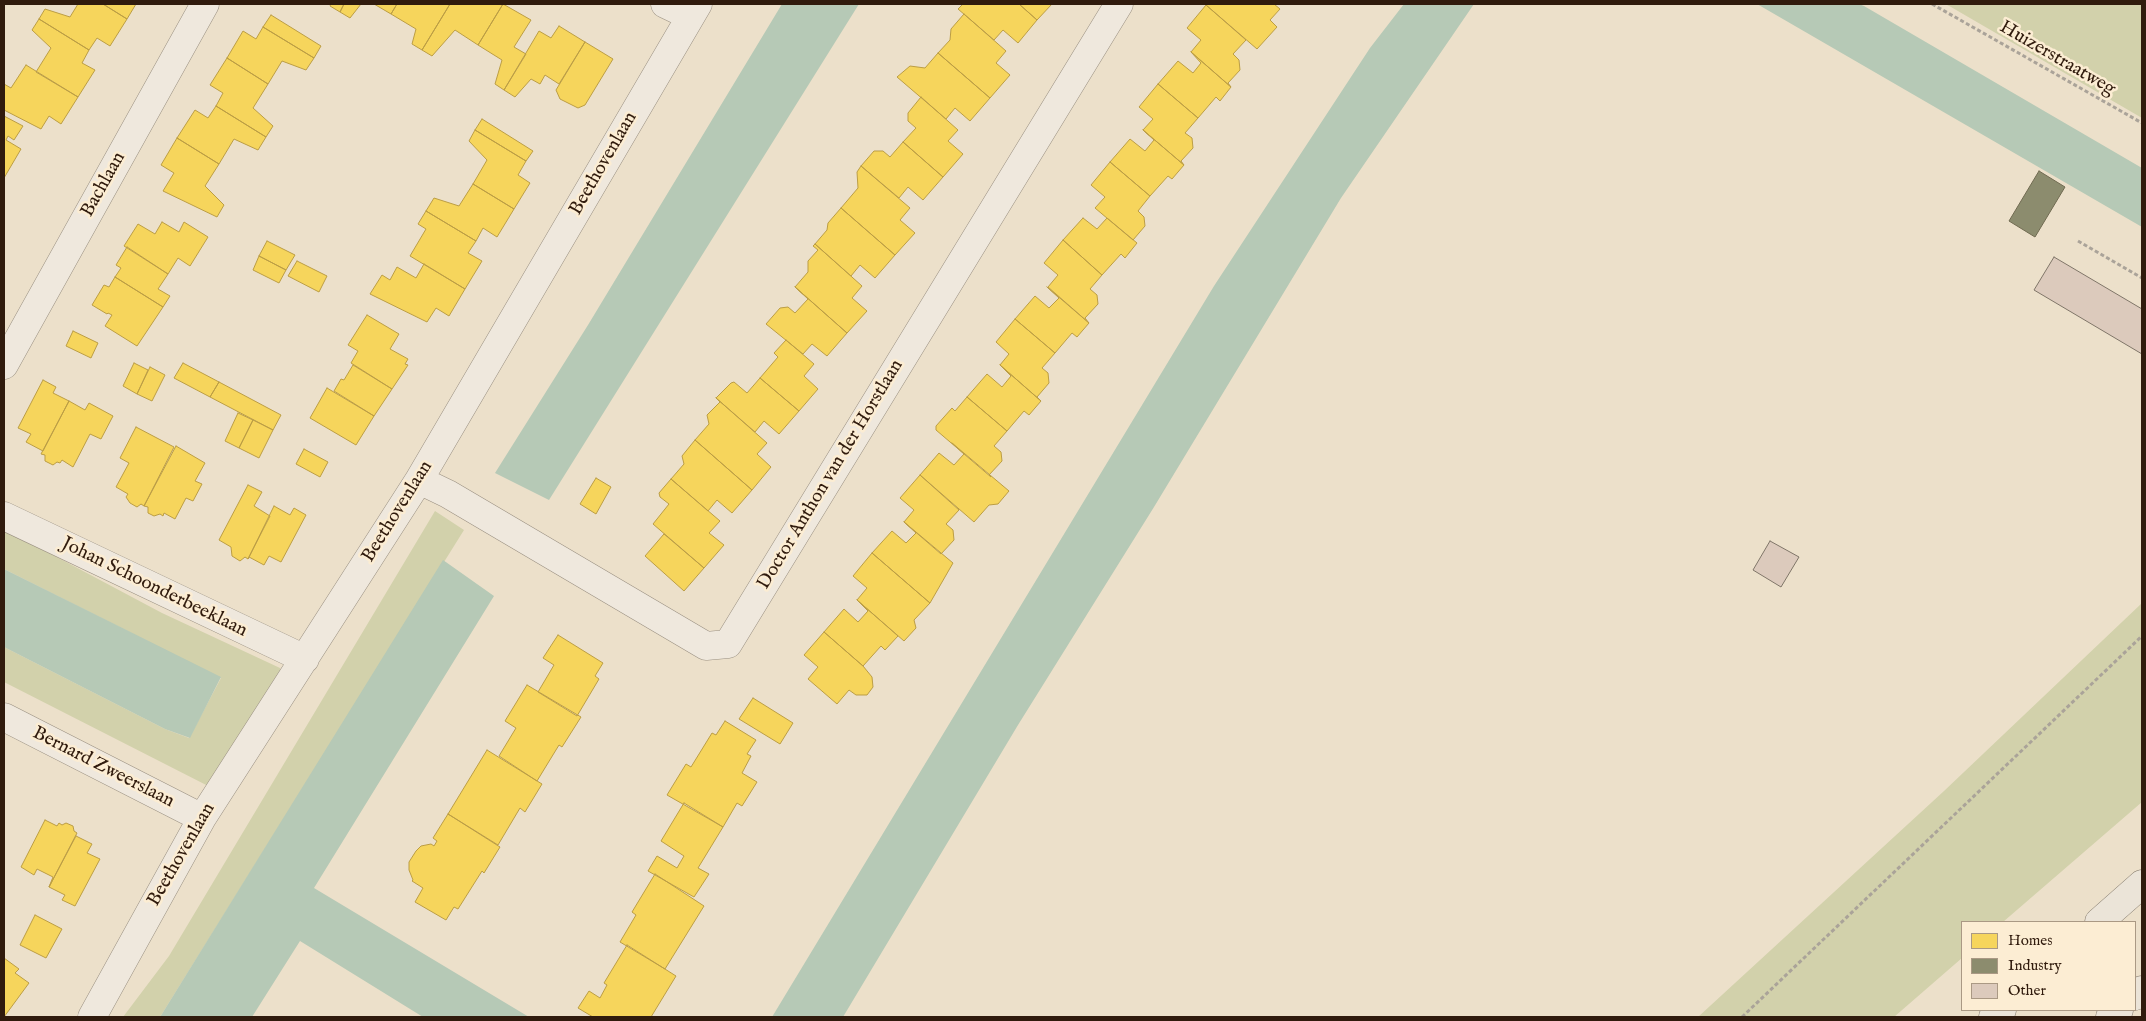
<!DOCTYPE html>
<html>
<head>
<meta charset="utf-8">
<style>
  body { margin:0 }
  #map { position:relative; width:2146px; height:1021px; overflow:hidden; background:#ece0ca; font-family:"IM FELL English",serif }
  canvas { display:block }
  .frame { position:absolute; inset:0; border:5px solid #301b0d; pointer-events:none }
  .legend { position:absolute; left:1961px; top:921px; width:175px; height:90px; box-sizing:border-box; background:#fcedd3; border:1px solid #aa9984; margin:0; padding:6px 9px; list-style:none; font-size:15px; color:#301b0d }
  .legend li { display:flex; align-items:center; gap:10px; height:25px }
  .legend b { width:25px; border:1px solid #aa9984 }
</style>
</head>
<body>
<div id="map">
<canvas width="2146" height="1021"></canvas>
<div class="frame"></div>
<ul class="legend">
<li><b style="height:14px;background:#f6d55c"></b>Homes</li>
<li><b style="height:14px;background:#8c8c6e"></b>Industry</li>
<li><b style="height:14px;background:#dccabc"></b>Other</li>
</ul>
</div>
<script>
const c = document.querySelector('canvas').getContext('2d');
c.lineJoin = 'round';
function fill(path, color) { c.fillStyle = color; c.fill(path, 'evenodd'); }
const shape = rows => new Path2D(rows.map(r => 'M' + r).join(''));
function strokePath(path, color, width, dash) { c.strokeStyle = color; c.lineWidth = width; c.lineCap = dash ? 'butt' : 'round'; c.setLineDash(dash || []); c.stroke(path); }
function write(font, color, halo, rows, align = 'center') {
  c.font = font + ' "IM FELL English",serif'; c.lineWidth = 5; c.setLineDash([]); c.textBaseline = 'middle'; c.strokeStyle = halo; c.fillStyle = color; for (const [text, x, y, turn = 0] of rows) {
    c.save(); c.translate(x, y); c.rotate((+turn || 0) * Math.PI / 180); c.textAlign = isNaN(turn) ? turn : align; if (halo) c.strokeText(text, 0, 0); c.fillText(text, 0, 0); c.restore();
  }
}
fill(shape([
  [1945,4,2142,4,2142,118,1951,7],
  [435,511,464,530,160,1017,123,1017,169,956],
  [4,529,162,613,280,668,283,683,216,790,4,682,4,647,165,729,189,738,221,678,4,569],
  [2142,603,2142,802,2003,922,1962,922,1962,958,1894,1017,1698,1017,1944,791]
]), '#d2d1ab');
fill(shape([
  [782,4,859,4,549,500,495,473,588,325],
  [1404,4,1474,4,1341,198,1154,507,1018,725,843,1017,772,1017,1214,286,1370,48],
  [1757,4,1859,4,1864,6,2142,168,2142,227],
  [443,560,494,596,314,888,529,1017,423,1017,300,941,252,1017,160,1017],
  [4,569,221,677,190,738,165,729,4,647]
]), '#b6c9b6');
const homes = shape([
  [78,4,103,4,127,19,110,46,97,38,89,50,39,19,45,9,70,17,78,4],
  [103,4,136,4,127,19,103,4],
  [331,4,344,4,340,12,330,6,331,4],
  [344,4,361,4,350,18,340,12,344,4],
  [374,4,397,4,391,14,374,4],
  [397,4,450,4,422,50,412,44,416,29,391,14,397,4],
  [450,4,503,4,478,45,455,30,432,56,422,50,450,4],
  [503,4,531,20,514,47,526,54,504,90,495,84,502,60,478,45,503,4],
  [963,4,1019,4,1037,20,1018,43,1003,30,994,40,958,9,963,4],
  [1019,4,1052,4,1037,20,1019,4],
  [1208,4,1274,4,1280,9,1270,20,1277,27,1257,49,1206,5,1208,4],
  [1206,5,1246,40,1233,54,1239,60,1240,70,1228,83,1231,87,1191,52,1201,40,1187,28,1206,5],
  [964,14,1006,51,996,63,1010,75,990,98,938,53,950,40,951,29,964,14],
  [271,15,321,46,314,58,263,27,271,15],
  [39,19,89,50,82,63,95,70,78,97,36,72,51,48,32,30,39,19],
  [559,26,585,42,559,84,545,75,540,84,531,79,515,97,504,90,539,31,551,38,559,26],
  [263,27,314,58,306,70,282,61,268,84,227,58,243,31,256,39,263,27],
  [585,42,613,59,585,105,578,108,560,99,556,90,585,42],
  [1191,52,1231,87,1220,101,1216,97,1198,118,1158,84,1178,61,1193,73,1201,63,1191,52],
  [938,53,990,98,970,121,955,108,946,119,897,77,910,66,925,68,938,53],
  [227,58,268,84,253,108,273,126,266,137,216,106,223,93,210,85,227,58],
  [26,65,78,97,61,124,49,116,41,129,4,110,4,84,11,88,26,65],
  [1158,84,1198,118,1185,133,1192,138,1193,148,1181,161,1184,165,1143,130,1153,119,1139,107,1158,84],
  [921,97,958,130,948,141,963,154,943,177,903,142,916,128,908,121,908,113,921,97],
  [216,106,266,137,258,150,234,139,219,164,177,138,195,110,208,118,216,106],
  [4,116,23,126,14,140,8,136,6,140,21,149,4,178,4,116],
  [482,119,533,151,526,161,475,130,482,119],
  [475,130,526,161,518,175,530,183,514,209,473,184,487,160,469,141,475,130],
  [1143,130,1184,165,1172,179,1168,176,1150,196,1110,162,1130,139,1145,151,1154,140,1143,130],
  [177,138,219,164,205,186,224,205,217,217,163,191,174,173,161,165,177,138],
  [903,142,943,177,923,200,908,187,899,198,861,166,874,151,883,151,890,157,903,142],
  [1110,162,1150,196,1138,211,1144,217,1145,226,1133,240,1095,208,1105,197,1091,185,1110,162],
  [861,166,910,208,900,220,915,233,895,255,841,208,858,188,857,172,861,166],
  [473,184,514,209,497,237,483,228,476,241,426,211,434,198,459,206,473,184],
  [841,208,895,255,875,278,860,265,851,276,815,244,827,230,828,223,841,208],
  [426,211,476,241,468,253,482,261,465,289,410,256,426,229,418,224,426,211],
  [1083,218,1097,229,1107,218,1137,243,1125,258,1121,254,1102,275,1063,240,1083,218],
  [162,222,179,232,184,222,208,237,190,266,178,258,168,274,124,246,138,224,155,234,162,222],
  [1063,240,1102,275,1090,289,1097,295,1098,304,1085,318,1089,323,1048,287,1058,275,1044,263,1063,240],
  [267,241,295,255,286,270,259,256,267,241],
  [815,244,862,286,852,298,867,311,847,333,795,287,808,272,808,261,818,250,813,246,815,244],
  [127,247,168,274,158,289,170,296,163,307,115,277,121,268,116,265,127,247],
  [259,256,286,270,279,283,253,270,259,256],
  [297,261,327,276,319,292,288,276,297,261],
  [424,264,465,289,449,316,436,308,427,322,370,294,382,275,390,280,397,267,416,278,424,264],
  [115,277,163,307,137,346,105,326,112,315,108,313,107,314,92,305,104,285,109,287,115,277],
  [795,287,847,333,827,356,812,344,803,354,766,324,780,308,788,307,795,313,808,299,795,287],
  [1047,287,1089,323,1077,337,1072,333,1055,353,1015,319,1035,296,1049,308,1059,298,1047,287],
  [367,315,399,334,390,349,408,359,405,364,408,365,392,389,351,363,358,351,348,345,367,315],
  [1015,319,1055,353,1042,368,1048,373,1049,383,1037,397,1041,401,1000,365,1009,354,996,342,1015,319],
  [73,331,98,343,91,358,66,346,73,331],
  [786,340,814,364,804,376,818,389,799,411,760,378,778,357,774,353,786,340],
  [134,363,148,370,137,394,123,386,134,363],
  [183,363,219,382,210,397,174,378,183,363],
  [353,365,392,389,374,416,334,391,341,379,344,380,353,365],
  [1000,365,1041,401,1029,415,1024,411,1007,431,967,397,987,374,1002,387,1011,376,1000,365],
  [150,367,165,375,152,401,137,394,150,367],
  [760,378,799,411,779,434,764,421,755,432,716,398,731,383,734,382,747,393,760,378],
  [43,380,56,387,53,393,69,401,43,451,26,442,31,434,18,428,43,380],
  [219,382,281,415,273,430,210,397,219,382],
  [327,388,374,416,356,445,310,418,327,388],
  [967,397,1007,431,994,446,1001,452,1002,461,989,475,991,477,936,430,936,426,952,408,955,411,967,397],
  [716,398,767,443,757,454,771,467,752,490,695,440,709,424,707,415,720,402,716,398],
  [69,401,85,410,89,403,113,416,101,439,90,434,73,467,62,460,60,463,57,462,53,465,45,461,45,455,41,454,69,401],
  [238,413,253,420,239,448,225,441,238,413],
  [253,420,273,430,259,458,239,448,253,420],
  [136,427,174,447,144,506,141,504,137,507,130,503,126,497,128,494,116,487,129,463,120,458,136,427],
  [695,440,752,490,732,513,717,500,708,511,671,479,684,464,682,456,695,440],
  [952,443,1009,491,998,504,989,505,974,522,920,475,939,453,954,465,964,454,952,443],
  [176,446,205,463,195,481,202,484,193,501,186,498,175,519,164,513,163,516,160,514,154,516,148,513,148,507,144,506,176,446],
  [304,449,328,462,320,477,296,464,304,449],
  [920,475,959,510,946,524,953,530,954,540,941,554,904,522,914,510,900,498,920,475],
  [596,478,611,487,596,514,580,504,596,478],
  [671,479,720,521,709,533,724,545,704,568,653,524,669,504,660,497,659,493,671,479],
  [248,485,262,492,254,506,270,516,248,559,245,557,240,561,232,556,231,547,219,540,248,485],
  [274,506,290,515,294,508,306,515,281,562,269,556,264,565,249,557,248,559,274,506],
  [904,522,953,563,930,603,872,553,892,531,906,543,916,533,904,522],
  [664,534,704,568,684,591,645,556,664,534],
  [872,553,930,603,914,620,916,628,904,641,857,600,867,588,853,576,872,553],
  [857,600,898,636,885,650,881,646,863,666,824,632,844,609,858,622,868,611,857,600],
  [824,632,863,666,872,677,873,687,867,695,856,695,849,690,837,704,808,679,818,667,804,655,824,632],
  [558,635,603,663,595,676,599,679,577,716,538,692,554,665,543,658,558,635],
  [527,685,581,717,562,747,559,745,537,781,499,756,516,728,505,721,527,685],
  [753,698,793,723,780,744,739,719,753,698],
  [725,721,756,740,747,754,751,756,742,773,757,782,742,806,737,803,723,827,667,795,686,764,691,767,712,733,716,735,725,721],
  [487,750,542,784,525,812,520,808,498,845,448,814,487,750],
  [684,803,723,827,698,868,709,874,694,897,648,871,657,856,677,868,684,856,661,841,684,803],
  [448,814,500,847,484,873,482,871,458,909,454,907,446,920,415,902,423,888,412,881,413,880,409,870,409,862,416,851,421,846,431,844,434,846,437,841,433,838,448,814],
  [45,820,57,826,59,823,62,825,66,823,73,826,74,831,77,833,49,887,53,877,37,869,34,875,21,867,45,820],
  [76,836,92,844,87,853,100,859,75,906,62,900,65,895,49,887,76,836],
  [655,874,704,906,665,969,620,942,636,915,632,912,655,874],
  [35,915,62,929,46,958,20,945,35,915],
  [627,945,676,976,651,1017,593,1017,578,1008,589,991,600,998,607,985,604,983,627,945],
  [4,958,19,969,15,973,29,983,4,1017,4,958]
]);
fill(homes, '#f6d55c');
strokePath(homes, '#bb9d44', 1);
const industry = shape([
  [2039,171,2065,187,2035,237,2009,221,2039,171]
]);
fill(industry, '#8c8c6e');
strokePath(industry, '#706a51', 1);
const building = shape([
  [2054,257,2142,309,2142,354,2034,290,2054,257],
  [1770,541,1799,557,1781,587,1753,570,1770,541]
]);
fill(building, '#dccabc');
strokePath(building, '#7f7568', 1);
const street = shape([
  [665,4,690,16],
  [4,365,205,4],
  [419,480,448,494,706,646,728,644,1119,4],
  [4,516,305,659],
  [4,717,202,818],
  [92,1017,202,818,419,480,698,4]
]);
const highway = shape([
  [2099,922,2142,884],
  [2135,996,2142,990],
  [1993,1017,2002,1010],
  [2110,1017,2119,1010]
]);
strokePath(street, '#998f81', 29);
strokePath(highway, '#7f7568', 29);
strokePath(shape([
  [1932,4,2142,123],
  [2078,241,2142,278],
  [1742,1017,2142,636]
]), '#aaa399', 3, [4, 2.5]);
strokePath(street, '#efe8dd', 28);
strokePath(highway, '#ebe4d8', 28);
write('19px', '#301b0d', '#fcedd3', [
  ["Huizerstraatweg",2057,59,30],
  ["Beethovenlaan",604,164,-60],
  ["Bachlaan",104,185,-61],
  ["Doctor Anthon van der Horstlaan",831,475,-59],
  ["Beethovenlaan",398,512,-58],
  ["Johan Schoonderbeeklaan",154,588,26],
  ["Bernard Zweerslaan",103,768,27],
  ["Beethovenlaan",182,855,-60]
]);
</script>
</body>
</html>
